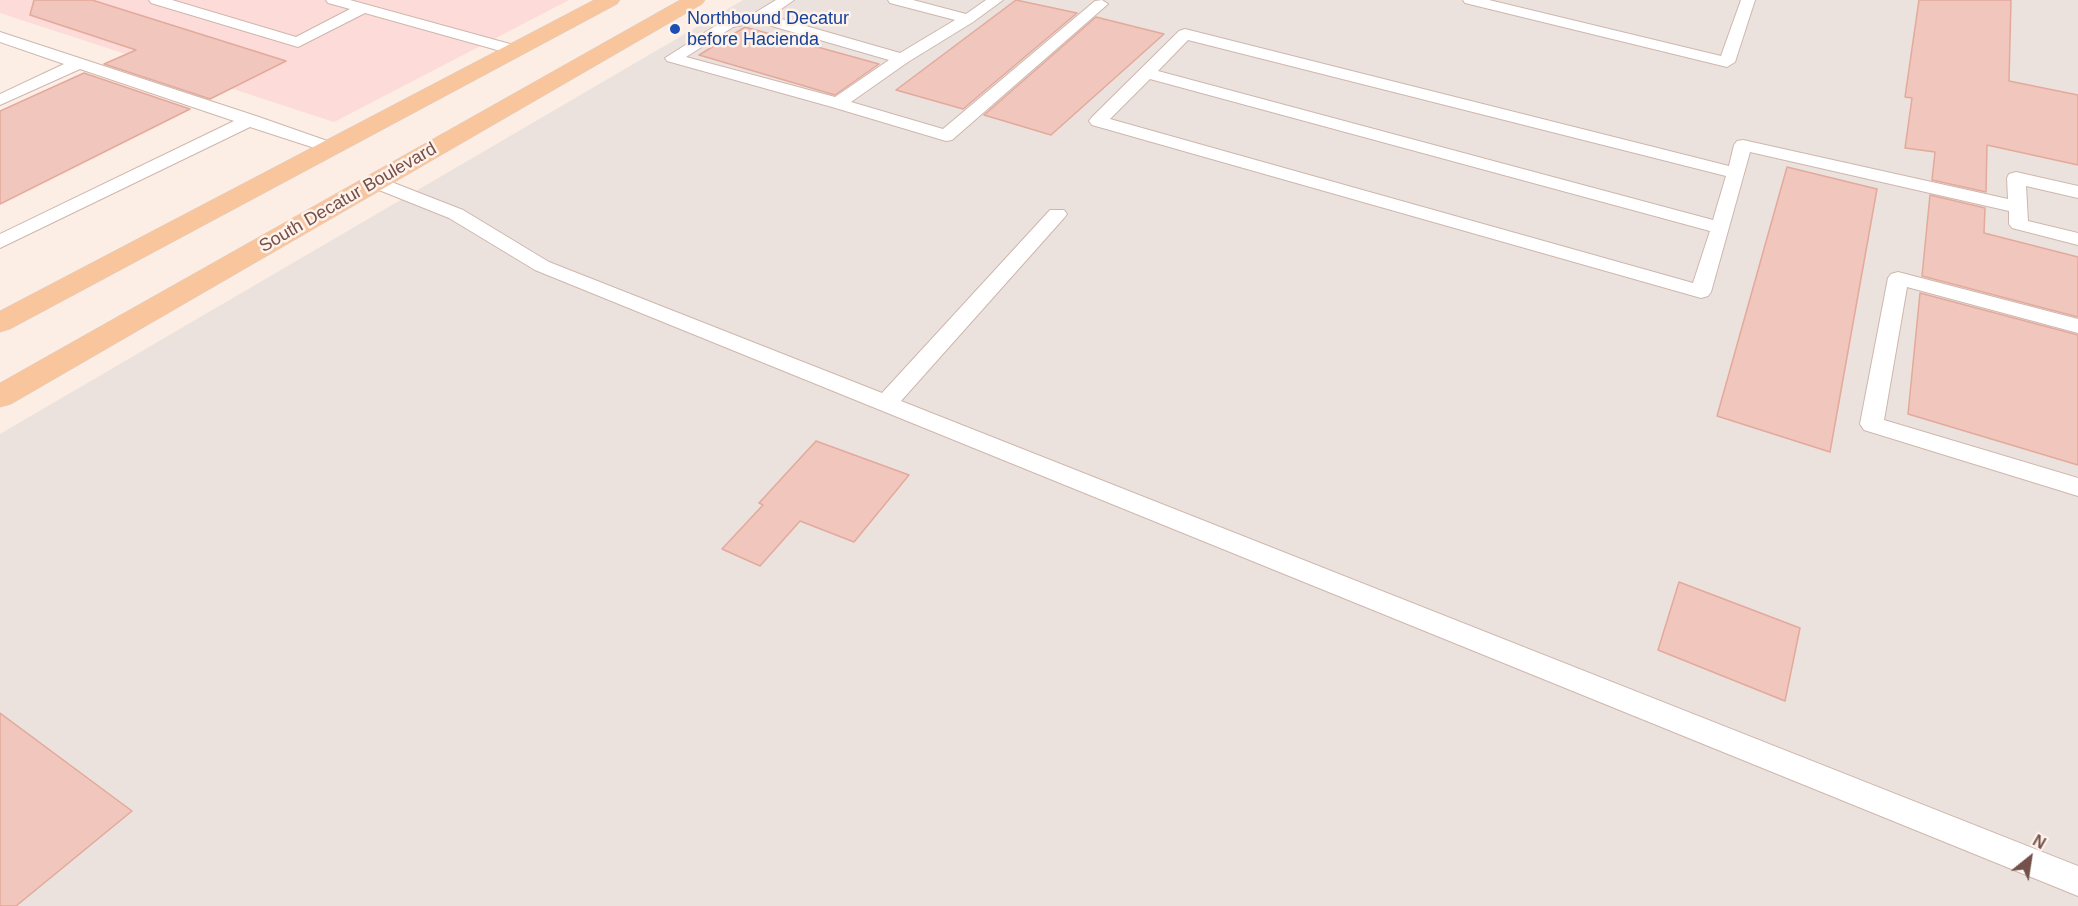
<!DOCTYPE html>
<html>
<head>
<meta charset="utf-8">
<style>
  body { margin:0 }
  #map { position:relative; width:2078px; height:906px; overflow:hidden; background:#fceee4; font-family:Arial,sans-serif }
  canvas { display:block }
  .north { position:absolute; left:2000px; top:828px; width:60px; height:60px; -webkit-text-stroke:4px #fff2ea; paint-order:stroke; rotate:30deg; font-size:16px; font-weight:700; line-height:24px; text-align:center; color:#74514a }
  .north::after { content:''; display:block; margin:auto; width:21px; height:27px; background:#74514a; clip-path:polygon(50% 0,100% 100%,50% 72%,0 100%) }
</style>
</head>
<body>
<div id="map">
<canvas width="2078" height="906"></canvas>
<div class="north">N</div>
</div>
<script>
const c = document.querySelector('canvas').getContext('2d');
c.lineJoin = 'round';
function fill(path, color) { c.fillStyle = color; c.fill(path, 'evenodd'); }
const shape = rows => new Path2D(rows.map(r => 'M' + r).join(''));
function strokePath(path, color, width, dash) { c.strokeStyle = color; c.lineWidth = width; c.lineCap = dash ? 'butt' : 'round'; c.setLineDash(dash || []); c.stroke(path); }
function write(font, color, halo, rows, align = 'center') {
  c.font = font + ' Arial,sans-serif'; c.lineWidth = 5; c.setLineDash([]); c.textBaseline = 'middle'; c.strokeStyle = halo; c.fillStyle = color; for (const [text, x, y, turn = 0] of rows) {
    c.save(); c.translate(x, y); c.rotate((+turn || 0) * Math.PI / 180); c.textAlign = isNaN(turn) ? turn : align; if (halo) c.strokeText(text, 0, 0); c.fillText(text, 0, 0); c.restore();
  }
}
fill(shape([
  [0,0,569,0,334,122,0,13]
]), '#fcdbd8');
fill(shape([
  [743,0,2078,0,2078,906,0,906,0,434]
]), '#ebe2de');
const building = shape([
  [34,0,92,0,286,61,210,99,104,64,136,50,30,15,34,0],
  [1016,0,1077,13,963,109,896,90,1016,0],
  [1919,0,2011,0,2009,81,2078,95,2078,165,1987,145,1986,192,1932,180,1935,152,1905,148,1912,98,1905,97,1919,0],
  [1096,17,1164,34,1051,135,984,115,1096,17],
  [745,27,879,64,835,95,699,55,745,27],
  [84,73,190,109,0,204,0,111,84,73],
  [1787,167,1877,189,1830,452,1717,416,1787,167],
  [1930,195,1985,208,1984,233,2078,257,2078,317,1922,276,1930,195],
  [1920,293,2078,335,2078,465,1908,414,1920,293],
  [816,441,909,475,854,542,800,521,760,566,722,549,763,505,759,503,816,441],
  [1679,582,1800,628,1785,701,1658,650,1679,582],
  [0,713,132,811,16,906,0,906,0,713]
]);
fill(building, '#f1c6bc');
strokePath(building, '#e3a99c', 1.5);
const lane = shape([
  [149,0,172,0,296,37,350,9,328,3,326,0,350,0,521,47,523,50,515,55,365,13,298,47,151,3,149,0],
  [776,0,794,0,771,16,900,53,955,20,890,3,888,0,913,0,966,14,986,0,1003,0,973,22,908,62,851,102,943,129,1095,1,1102,0,1108,4,952,140,946,141,832,107,667,61,665,58,723,21,753,14,776,0],
  [758,22,889,60,835,97,686,57,733,27,758,22],
  [1463,0,1489,0,1721,56,1741,0,1755,0,1735,62,1727,67,1465,3,1463,0],
  [1185,29,1729,166,1734,145,1737,141,1743,140,2008,199,2007,178,2009,174,2016,172,2078,186,2078,198,2026,186,2028,221,2078,233,2078,245,2012,228,2009,224,2009,211,1750,152,1711,292,1708,296,1701,298,1092,125,1089,121,1092,117,1179,31,1185,29],
  [1188,40,1726,176,1713,220,1158,71,1188,40],
  [1150,79,1710,231,1693,283,1110,119,1150,79],
  [0,32,256,116,336,144,339,148,336,152,330,153,250,127,0,248,0,234,234,121,80,69,0,105,0,94,64,64,0,42,0,32],
  [376,176,463,210,549,262,882,393,1050,210,1064,210,1067,214,1064,218,901,401,2078,866,2078,896,535,270,449,218,369,186,367,182,369,178,376,176],
  [1898,272,2078,319,2078,333,1907,287,1884,420,2078,478,2078,496,1864,430,1860,424,1888,278,1891,274,1898,272]
]);
const primary = shape([
  [594,0,620,0,617,4,10,329,0,332,0,311,594,0],
  [680,0,705,0,702,4,11,404,0,407,0,383,680,0]
]);
strokePath(lane, '#cfb6ad', 2);
strokePath(primary, '#d8cecc', 1);
fill(lane, '#fff');
fill(primary, '#f9c59d');
for (const [x, y, r, color] of [
  [675,29,6,"#1a4fb4"]
]) { const dot = new Path2D(); dot.arc(x, y, r, 0, 2 * Math.PI); c.fillStyle = color; c.fill(dot); strokePath(dot, '#fff2ea', 2); }
write('18px', '#164399', '#fff2ea', [
  ["Northbound Decatur",687,19],
  ["before Hacienda",687,40]
], 'left');
write('18px', '#74514a', '#fff2ea', [
  ["South Decatur Boulevard",348,198,-30]
]);
</script>
</body>
</html>
